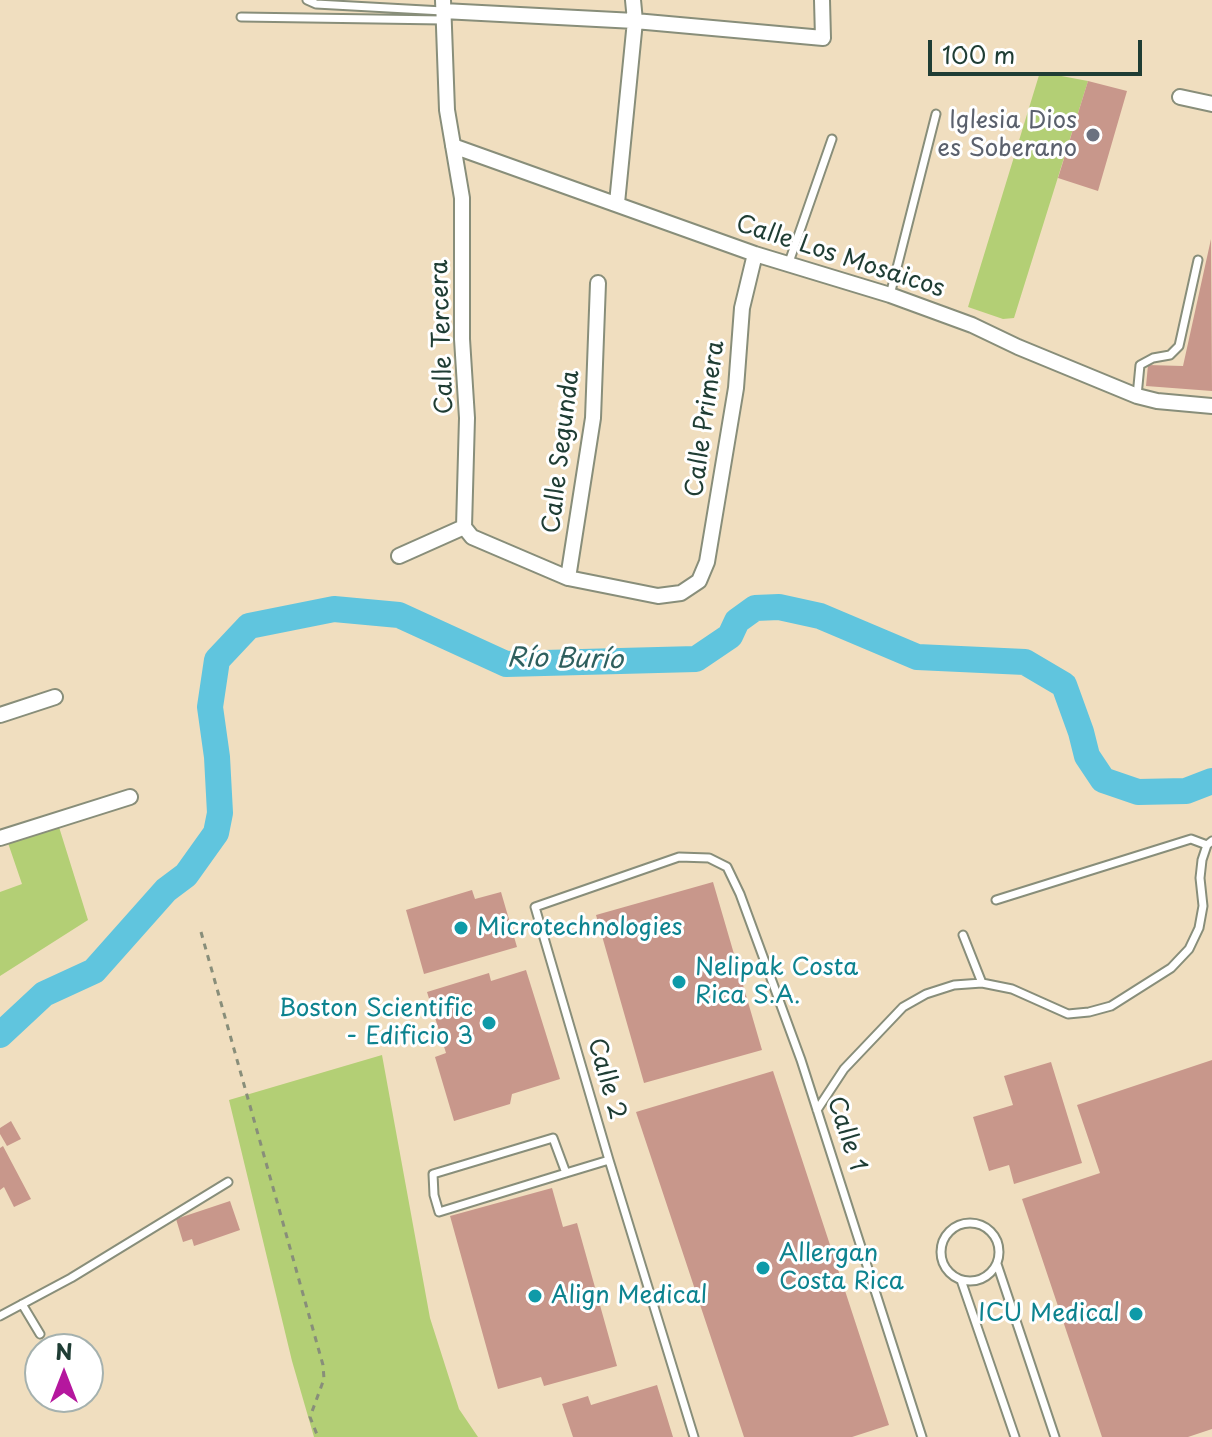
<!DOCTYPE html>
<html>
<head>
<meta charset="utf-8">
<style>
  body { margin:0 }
  #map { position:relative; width:1212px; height:1437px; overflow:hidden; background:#f0debf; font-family:"Playpen Sans",sans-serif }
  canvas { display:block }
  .north { position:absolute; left:24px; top:1333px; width:80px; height:80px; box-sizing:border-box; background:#fff; border:2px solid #a5b1ae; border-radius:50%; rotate:0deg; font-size:22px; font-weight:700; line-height:32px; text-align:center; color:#1f3d34 }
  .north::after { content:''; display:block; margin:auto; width:28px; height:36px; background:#b5179e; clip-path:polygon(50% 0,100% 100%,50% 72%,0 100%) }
  .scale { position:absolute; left:928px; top:40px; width:214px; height:36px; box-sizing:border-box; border:4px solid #1f3d34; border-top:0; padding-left:10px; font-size:24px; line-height:28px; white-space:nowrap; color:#1f3d34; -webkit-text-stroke:6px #fff; paint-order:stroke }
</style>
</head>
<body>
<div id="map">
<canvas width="1212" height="1437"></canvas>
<div class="north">N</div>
<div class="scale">100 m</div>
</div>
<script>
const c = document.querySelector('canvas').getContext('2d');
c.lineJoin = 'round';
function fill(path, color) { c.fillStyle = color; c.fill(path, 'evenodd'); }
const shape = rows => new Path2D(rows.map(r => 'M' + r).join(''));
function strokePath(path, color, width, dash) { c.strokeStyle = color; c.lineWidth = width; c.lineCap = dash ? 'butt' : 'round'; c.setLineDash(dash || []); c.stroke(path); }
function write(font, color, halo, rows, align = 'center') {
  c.font = font + ' "Playpen Sans",sans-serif'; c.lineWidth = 6; c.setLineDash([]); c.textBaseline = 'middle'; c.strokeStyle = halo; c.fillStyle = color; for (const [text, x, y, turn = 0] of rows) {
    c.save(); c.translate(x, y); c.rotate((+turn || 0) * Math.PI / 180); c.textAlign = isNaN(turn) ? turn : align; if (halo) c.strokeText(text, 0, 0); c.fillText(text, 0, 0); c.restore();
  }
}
fill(shape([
  [1040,72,1088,81,1014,318,1003,319,968,307],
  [59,827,88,920,0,976,0,892,22,884,8,843],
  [382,1055,430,1318,459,1409,478,1437,314,1437,292,1361,229,1100]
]), '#b3cf75');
strokePath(shape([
  [0,1035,44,994,94,971,166,890,186,875,216,833,220,813,217,757,210,707,217,660,249,626,334,609,399,615,506,664,696,659,730,636,737,621,755,608,779,607,820,616,917,657,1025,662,1064,685,1081,732,1087,756,1103,780,1138,792,1186,791,1212,781]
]), '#60c5de', 26);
fill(shape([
  [1088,81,1127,91,1098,191,1058,178],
  [1211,239,1212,391,1146,386,1148,365,1183,366],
  [713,882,762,1050,644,1083,596,915],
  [472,890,475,899,501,892,517,947,424,974,406,910],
  [526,970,560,1079,512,1094,510,1104,454,1121,435,1057,446,1053,427,992,489,973,491,981],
  [1212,1060,1212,1429,1188,1437,1102,1437,1022,1199,1100,1173,1077,1105],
  [1051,1062,1082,1163,1014,1184,1009,1165,989,1171,973,1117,1013,1105,1004,1076],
  [773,1071,889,1425,852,1437,744,1437,636,1112],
  [11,1121,21,1139,7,1146,0,1134,0,1128],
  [3,1146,31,1199,14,1207,4,1187,0,1190,0,1148],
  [552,1188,563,1227,577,1223,617,1366,544,1386,541,1377,498,1389,450,1216],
  [230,1201,240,1230,194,1246,192,1239,183,1242,176,1219],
  [657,1385,673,1437,573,1437,562,1404,588,1396,591,1405]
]), '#c8978b');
const service = shape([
  [307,0,316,4,443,11],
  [241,17,443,20],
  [788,265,832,139],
  [890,295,936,114],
  [1137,396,1140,365,1153,358,1170,355,1179,346,1198,260],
  [996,900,1191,839,1207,845],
  [963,935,982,983],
  [817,1110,844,1069,903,1007,926,994,954,985,982,983,1012,989,1068,1014,1089,1012,1111,1006,1171,968,1189,949,1199,928,1203,906,1200,878,1202,860,1207,845,1212,841],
  [566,1173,553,1138,433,1174,434,1195,439,1212,566,1173,609,1160],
  '941 1252a29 29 0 1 1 58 0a29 29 0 1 1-58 0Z',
  [997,1264,1055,1437],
  [961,1280,1015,1437],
  [22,1304,40,1334],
  [0,1316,71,1278,228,1182],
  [694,1437,609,1160,535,907,679,857,709,858,727,867,740,894,801,1060,922,1437]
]);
const minor = shape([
  [443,0,447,110,462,198,462,339,467,418,464,527],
  [443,11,635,21,823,38,822,0],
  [1180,97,1212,104],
  [453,146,755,254,890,295,972,325,1018,347,1137,396,1157,401,1212,406],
  [617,203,635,21,633,0],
  [464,527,472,537,568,578,658,596,681,593,699,581,707,562,736,388,742,308,755,254],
  [399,556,464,527],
  [568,578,593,418,598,283],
  [0,715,55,697],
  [0,838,130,797]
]);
strokePath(service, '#888e7a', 11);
strokePath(minor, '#888e7a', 18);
strokePath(shape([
  [201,932,323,1365,324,1379,310,1417,318,1437]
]), '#888e7a', 3, [6, 6]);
strokePath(service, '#fff', 7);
strokePath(minor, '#fff', 14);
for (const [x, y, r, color] of [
  [1093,135,8,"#6b7280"],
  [461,928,8,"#0f9aa8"],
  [679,982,8,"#0f9aa8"],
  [489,1023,8,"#0f9aa8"],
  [763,1268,8,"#0f9aa8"],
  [535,1296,8,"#0f9aa8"],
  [1136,1314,8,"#0f9aa8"]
]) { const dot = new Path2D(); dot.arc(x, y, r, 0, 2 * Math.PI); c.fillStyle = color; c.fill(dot); strokePath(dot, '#fff', 3); }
write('24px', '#5b616d', '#fff', [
  ["Iglesia Dios",1077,121],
  ["es Soberano",1077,149]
], 'right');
write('24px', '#1f3d34', '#fff', [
  ["Calle Los Mosaicos",840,257,18],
  ["Calle Tercera",443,337,-92],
  ["Calle Primera",706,419,-82],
  ["Calle Segunda",562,452,-83],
  ["Calle 2",606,1079,74],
  ["Calle 1",846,1134,72]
]);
write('24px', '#0d838f', '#fff', [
  ["Microtechnologies",477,928],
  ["Nelipak Costa",695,968],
  ["Rica S.A.",695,996],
  ["Boston Scientific",473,1009,"right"],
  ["- Edificio 3",473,1037,"right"],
  ["Allergan",779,1254],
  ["Costa Rica",779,1282],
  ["Align Medical",551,1296],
  ["ICU Medical",1120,1314,"right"]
], 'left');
write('italic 26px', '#2f5f5e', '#fff', [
  ["Río Burío",565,660,1]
]);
</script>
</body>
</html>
